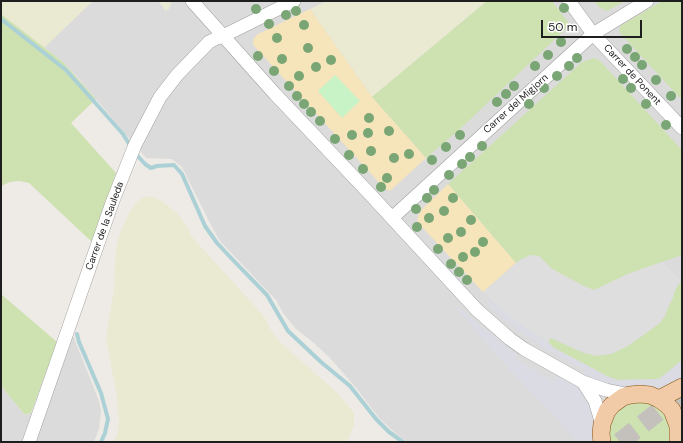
<!DOCTYPE html>
<html>
<head>
<meta charset="utf-8">
<style>
  body { margin:0 }
  #map { position:relative; width:683px; height:443px; overflow:hidden; background:#eeeae5; font-family:"DM Sans",sans-serif }
  canvas { display:block }
  .frame { position:absolute; inset:0; border:2px solid #1e1e1e; pointer-events:none }
  .scale { position:absolute; left:541px; top:20px; width:101px; height:18px; box-sizing:border-box; border:2px solid #1e1e1e; border-top:0; padding-left:5px; font-size:12px; line-height:14px; white-space:nowrap; color:#1e1e1e; -webkit-text-stroke:3px #fff; paint-order:stroke }
</style>
</head>
<body>
<div id="map">
<canvas width="683" height="443"></canvas>
<div class="frame"></div>
<div class="scale">50 m</div>
</div>
<script>
const c = document.querySelector('canvas').getContext('2d');
c.lineJoin = 'round';
function fill(path, color) { c.fillStyle = color; c.fill(path, 'evenodd'); }
const shape = rows => new Path2D(rows.map(r => 'M' + r).join(''));
function strokePath(path, color, width, dash) { c.strokeStyle = color; c.lineWidth = width; c.lineCap = dash ? 'butt' : 'round'; c.setLineDash(dash || []); c.stroke(path); }
function write(font, color, halo, rows, align = 'center') {
  c.font = font + ' "DM Sans",sans-serif'; c.lineWidth = 3; c.setLineDash([]); c.textBaseline = 'middle'; c.strokeStyle = halo; c.fillStyle = color; for (const [text, x, y, turn = 0] of rows) {
    c.save(); c.translate(x, y); c.rotate((+turn || 0) * Math.PI / 180); c.textAlign = isNaN(turn) ? turn : align; if (halo) c.strokeText(text, 0, 0); c.fillText(text, 0, 0); c.restore();
  }
}
fill(shape([
  [1,1,682,1,682,442,407,442,394,432,379,418,357,389,330,358,314,343,296,329,283,313,276,300,220,241,212,227,182,167,172,159,146,158,78,78,63,62,1,14],
  [72,333,99,401,101,411,99,429,94,442,1,442,1,388,2,387,25,415,46,408]
]), '#dcdbdb');
fill(shape([
  [1,1,93,1,44,48,1,14],
  [158,1,170,1,171,4,169,9,166,11],
  [327,1,487,1,372,97,310,9],
  [151,196,162,201,177,213,187,227,192,237,252,303,265,318,272,332,283,345,332,388,346,403,354,413,354,425,347,442,114,442,118,433,119,421,116,391,106,339,114,289,116,247,120,234,128,215,135,204,142,198]
]), '#eaead3');
fill(shape([
  [487,1,552,1,570,25,460,129,426,158,372,97],
  [594,1,625,1,607,11,600,8],
  [662,1,682,1,682,100,619,32,620,26],
  [1,14,63,62,96,99,71,123,116,173,92,242,29,183,19,181,10,182,1,186],
  [594,58,600,61,682,150,682,255,628,274,595,290,586,287,552,269,539,256,521,259,516,263,448,184,582,62],
  [682,279,682,360,659,379,617,380,607,376,554,348,548,342,551,338,584,353,611,354,627,346,660,323,673,298,676,288],
  [1,294,57,342,31,413,25,415,2,387,1,388],
  [636,402,645,402,655,406,663,413,669,423,670,442,611,442,609,431,612,421,616,414,622,408]
]), '#cee2b1');
fill(shape([
  [310,9,372,97,426,158,390,191,384,188,254,46,253,42,254,38,258,34],
  [448,184,516,263,483,292,419,224,417,219,419,214,424,207]
]), '#f6e4bb');
fill(shape([
  [335,75,360,101,342,118,318,91]
]), '#c8f3c7');
fill(shape([
  [530,255,539,256,552,269,585,287,594,290,628,274,662,262,681,281,676,288,665,316,660,323,628,346,611,354,596,356,584,353,551,338,548,342,543,340,521,325,502,310,483,292,516,263]
]), '#dedede');
fill(shape([
  [448,299,516,354,514,358,553,381,556,375,568,381,579,388,585,394,595,416,594,431,591,442,577,442,552,413,506,366],
  [489,299,521,325,548,342,554,348,607,376,617,380,659,379,682,360,682,380,666,388,643,387,621,389,603,386,582,374,585,370,545,349,508,323,486,303]
]), '#dadbe3');
strokePath(shape([
  [1,19,66,70,123,134,131,147],
  [135,153,145,164,151,168,157,166,174,165,182,174,205,226,217,243,232,259,267,295,288,331,321,362,350,386,376,419,389,432,403,442],
  [77,334,79,342,101,393,108,419,105,433,101,442]
]), '#abd1d6', 4);
strokePath(shape([
  [620,442,681,394]
]), '#c4c1bd', 19, [19, 10]);
const minor = shape([
  [192,1,275,94,367,191,477,310,510,339,524,349,583,382,606,390,630,395],
  [569,1,593,34,682,128],
  [392,218,593,34,647,1],
  [583,382,595,401,602,424],
  [29,442,112,203,135,145,160,97,177,75,209,42,217,38,223,36,294,1]
]);
const major = shape([
  [659,399,682,387],
  [602,442,601,434,602,424,607,411,612,405,623,397,630,395,640,394,650,395,659,399,666,404,672,410,678,426,678,442]
]);
strokePath(minor, '#9f9f9f', 14);
strokePath(major, '#865412', 18);
strokePath(minor, '#fff', 13);
strokePath(major, '#f1caa7', 17);
c.fillStyle = '#79a674';
for (const [x, y] of [
  [564,8],
  [256,9],
  [296,11],
  [286,15],
  [269,24],
  [304,25],
  [277,38],
  [561,42],
  [308,48],
  [627,49],
  [548,55],
  [258,56],
  [635,57],
  [577,58],
  [282,59],
  [331,60],
  [642,65],
  [535,66],
  [569,66],
  [316,67],
  [274,71],
  [299,76],
  [557,76],
  [623,79],
  [656,80],
  [289,86],
  [514,86],
  [544,88],
  [631,88],
  [506,94],
  [297,96],
  [671,96],
  [497,102],
  [304,104],
  [529,104],
  [646,104],
  [311,112],
  [369,118],
  [320,121],
  [666,125],
  [389,131],
  [368,133],
  [352,135],
  [460,135],
  [335,139],
  [482,146],
  [446,147],
  [371,151],
  [409,154],
  [349,155],
  [470,157],
  [394,158],
  [432,160],
  [462,164],
  [363,169],
  [449,175],
  [387,178],
  [381,187],
  [434,190],
  [427,198],
  [453,198],
  [416,209],
  [444,211],
  [429,218],
  [471,220],
  [417,227],
  [461,232],
  [448,238],
  [483,242],
  [438,249],
  [475,252],
  [463,257],
  [451,264],
  [459,272],
  [467,280]
]) { c.beginPath(); c.arc(x, y, 5, 0, 2 * Math.PI); c.fill(); }
write('10px', '#1e1e1e', '#fff', [
  ["Carrer de Ponent",632,75,47],
  ["Carrer del Migjorn",516,104,-42],
  ["Carrer de la Sauleda",105,226,-70]
]);
</script>
</body>
</html>
